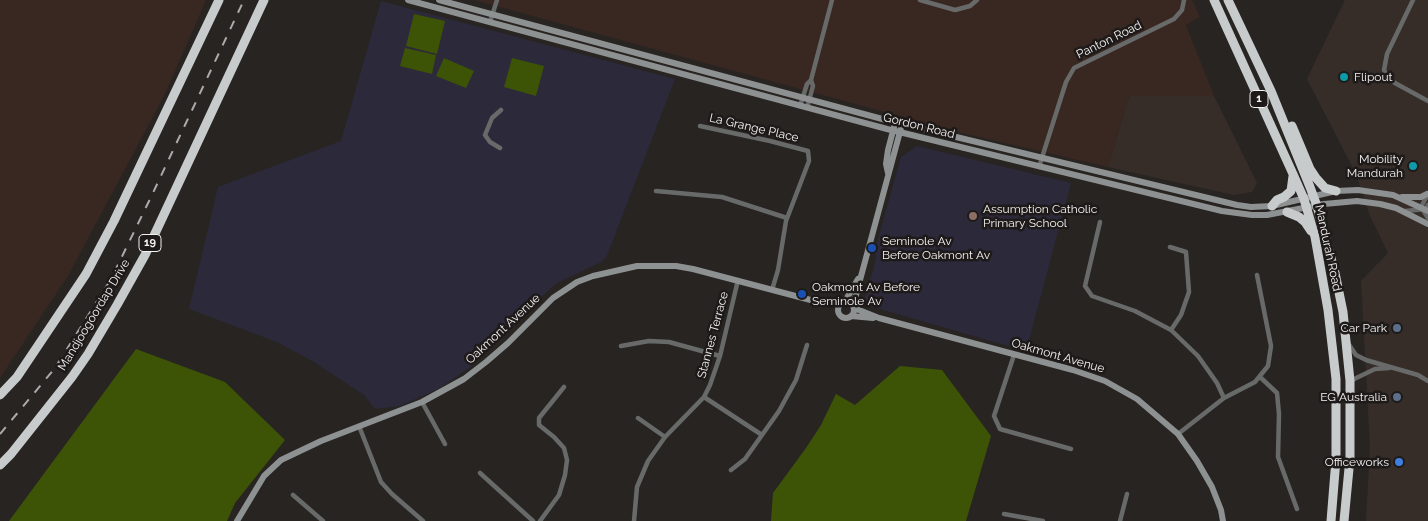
<!DOCTYPE html>
<html>
<head>
<meta charset="utf-8">
<style>
  body { margin:0 }
  canvas { display:block; background:#272422 }
</style>
</head>
<body>
<canvas width="1428" height="521"></canvas>
<script>
const c = document.querySelector('canvas').getContext('2d');
c.lineJoin = 'round';
function fill(path, color) { c.fillStyle = color; c.fill(path, 'evenodd'); }
const shape = rows => new Path2D(rows.map(r => 'M' + r).join(''));
function strokePath(path, color, width, dash) { c.strokeStyle = color; c.lineWidth = width; c.lineCap = dash ? 'butt' : 'round'; c.setLineDash(dash || []); c.stroke(path); }
function write(font, color, halo, rows, align = 'center') {
  c.font = font + ' Raleway,sans-serif'; c.lineWidth = 5; c.setLineDash([]); c.textBaseline = 'middle'; c.strokeStyle = halo; c.fillStyle = color; for (const [text, x, y, turn = 0] of rows) {
    c.save(); c.translate(x, y); c.rotate((+turn || 0) * Math.PI / 180); c.textAlign = isNaN(turn) ? turn : align; if (halo) c.strokeText(text, 0, 0); c.fillText(text, 0, 0); c.restore();
  }
}
fill(shape([
  [1345,0,1428,0,1428,521,1366,521,1370,446,1361,281,1388,253,1370,216,1356,174,1307,79],
  [1129,96,1214,96,1257,183,1252,192,1234,195,1108,167]
]), '#362d29');
fill(shape([
  [0,0,206,0,165,94,68,276,0,378],
  [474,0,1192,0,1200,17,1186,25,1214,96,1129,96,1108,167,958,132]
]), '#392721');
fill(shape([
  [381,1,675,79,606,258,601,262,555,284,470,367,440,388,400,406,375,409,364,395,314,362,277,342,189,309,218,187,341,141],
  [917,146,1071,183,1026,351,866,305,864,301,876,259,875,250,901,157]
]), '#2c293a');
fill(shape([
  [414,14,445,21,437,54,406,46],
  [405,48,436,55,432,74,400,66],
  [444,58,474,71,466,88,436,76],
  [512,58,544,66,536,96,504,87],
  [136,349,225,382,285,440,235,503,227,521,9,521],
  [900,366,942,370,991,436,966,521,771,521,773,493,806,448,821,425,836,394,855,405]
]), '#3d5406');
strokePath(shape([
  [920,0,955,10,970,6,977,0],
  [1413,0,1387,54,1384,70,1387,76,1395,83,1428,101],
  [490,22,497,0],
  [800,106,807,84,811,80],
  [807,108,813,86,811,80,832,0],
  [700,126,770,141,808,151,809,161,786,221,778,270,772,290],
  [500,148,490,142,485,135,492,118,501,110],
  [1039,167,1066,82,1074,68,1174,19,1182,10,1184,0],
  [656,191,722,197,787,218],
  [1428,194,1421,207,1428,218],
  [1405,211,1426,209,1428,205],
  [1100,222,1085,286,1092,296,1135,311,1171,330,1198,356,1217,383,1224,398],
  [1170,247,1186,252,1189,292,1181,315,1171,330],
  [1348,343,1356,355,1366,360,1418,375,1428,381],
  [621,346,649,341,669,342,720,356],
  [1014,355,994,416,1000,429,1071,449],
  [1260,377,1277,393,1279,414,1278,457,1297,509],
  [1350,381,1375,369,1389,368],
  [704,397,762,435],
  [422,402,445,444],
  [638,418,665,437],
  [359,426,381,482,392,494,423,521],
  [1178,434,1224,398,1255,382,1268,366,1271,346,1257,275],
  [731,470,745,459,779,411,796,380,807,345],
  [480,473,533,521],
  [293,495,323,521],
  [1004,514,1043,521],
  [540,521,559,495,565,475,567,460,564,448,554,437,539,425,539,418,564,387],
  [634,521,637,487,648,461,665,437,704,397,710,385,720,356,738,280],
  [1120,521,1127,494]
]), '#686a6a', 4.5);
strokePath(shape([
  [408,0,887,129,1222,211,1252,215,1267,215,1324,204,1357,201,1380,204,1396,208,1428,224],
  [439,0,886,120,1237,205,1251,207,1272,206,1336,191,1358,190,1393,195,1428,211],
  [888,173,886,164,888,150,894,127],
  [1402,197,1421,197,1427,194],
  '838 310a8 8 0 1 1 16 0a8 8 0 1 1-16 0Z',
  [844,303,858,279],
  [853,306,901,128],
  [854,308,879,318,1073,370,1105,381,1137,399,1178,434,1197,461,1212,487,1221,510,1223,521],
  [851,316,873,318],
  [237,521,264,476,281,460,321,441,422,402,464,379,486,362,508,343,553,298,577,282,593,276,637,266,676,266,693,269,822,303,841,304]
]), '#8e9191', 6);
strokePath(shape([
  [1214,0,1293,174,1304,199,1315,237,1328,310,1336,379,1336,459,1331,521],
  [1228,0,1271,91,1310,187,1317,206,1335,273,1343,312,1350,381,1350,458,1344,521],
  [1292,126,1310,169,1316,178,1325,188,1336,191],
  [1272,206,1277,200,1284,197,1291,191,1293,176],
  [1287,212,1299,217,1305,222,1311,231],
  [0,395,17,377,86,274,114,221,219,0],
  [0,465,11,454,72,377,88,354,117,305,145,255,264,0]
]), '#c7cbcc', 9);
strokePath(shape([
  [0,434,55,368,111,279,151,197,244,0]
]), '#adaaa9', 2, [9, 9]);
for (const [x, y, r, color] of [
  [1344,77,5,"#0f9aa8"],
  [1413,166,5,"#0f9aa8"],
  [973,216,5,"#8d6e63"],
  [872,248,5,"#1a4fb4"],
  [802,294,5,"#1a4fb4"],
  [1397,328,5,"#5c6f8a"],
  [1397,397,5,"#5c6f8a"],
  [1399,462,5,"#3f7fe0"]
]) { const dot = new Path2D(); dot.arc(x, y, r, 0, 2 * Math.PI); c.fillStyle = color; c.fill(dot); strokePath(dot, '#1d1a19', 2); }
for (const [x, y, w] of [
  [1259,99,18],
  [150,243,22]
]) { const box = new Path2D(); box.roundRect(x - w / 2, y - 8.5, w, 17, 4); c.fillStyle = '#1d1a19'; c.fill(box); strokePath(box, '#f4f2f1', 1); }
write('bold 11px', '#f4f2f1', null, [
  ["1",1259,99],
  ["19",150,243]
]);
write('12px', '#f4f2f1', '#1d1a19', [
  ["Panton Road",1109,40,-26],
  ["Gordon Road",919,126,14],
  ["La Grange Place",754,128,13],
  ["Mandurah Road",1328,248,78],
  ["Mandjoogoordap Drive",94,315,-59],
  ["Oakmont Avenue",503,329,-43],
  ["Stannes Terrace",713,335,-75],
  ["Oakmont Avenue",1058,356,16]
]);
write('12px', '#f4f2f1', '#1d1a19', [
  ["Flipout",1354,77],
  ["Mobility",1403,159,"right"],
  ["Mandurah",1403,173,"right"],
  ["Assumption Catholic",983,209],
  ["Primary School",983,223],
  ["Seminole Av",882,241],
  ["Before Oakmont Av",882,255],
  ["Oakmont Av Before",812,287],
  ["Seminole Av",812,301],
  ["Car Park",1387,328,"right"],
  ["EG Australia",1387,397,"right"],
  ["Officeworks",1389,462,"right"]
], 'left');
</script>
</body>
</html>
